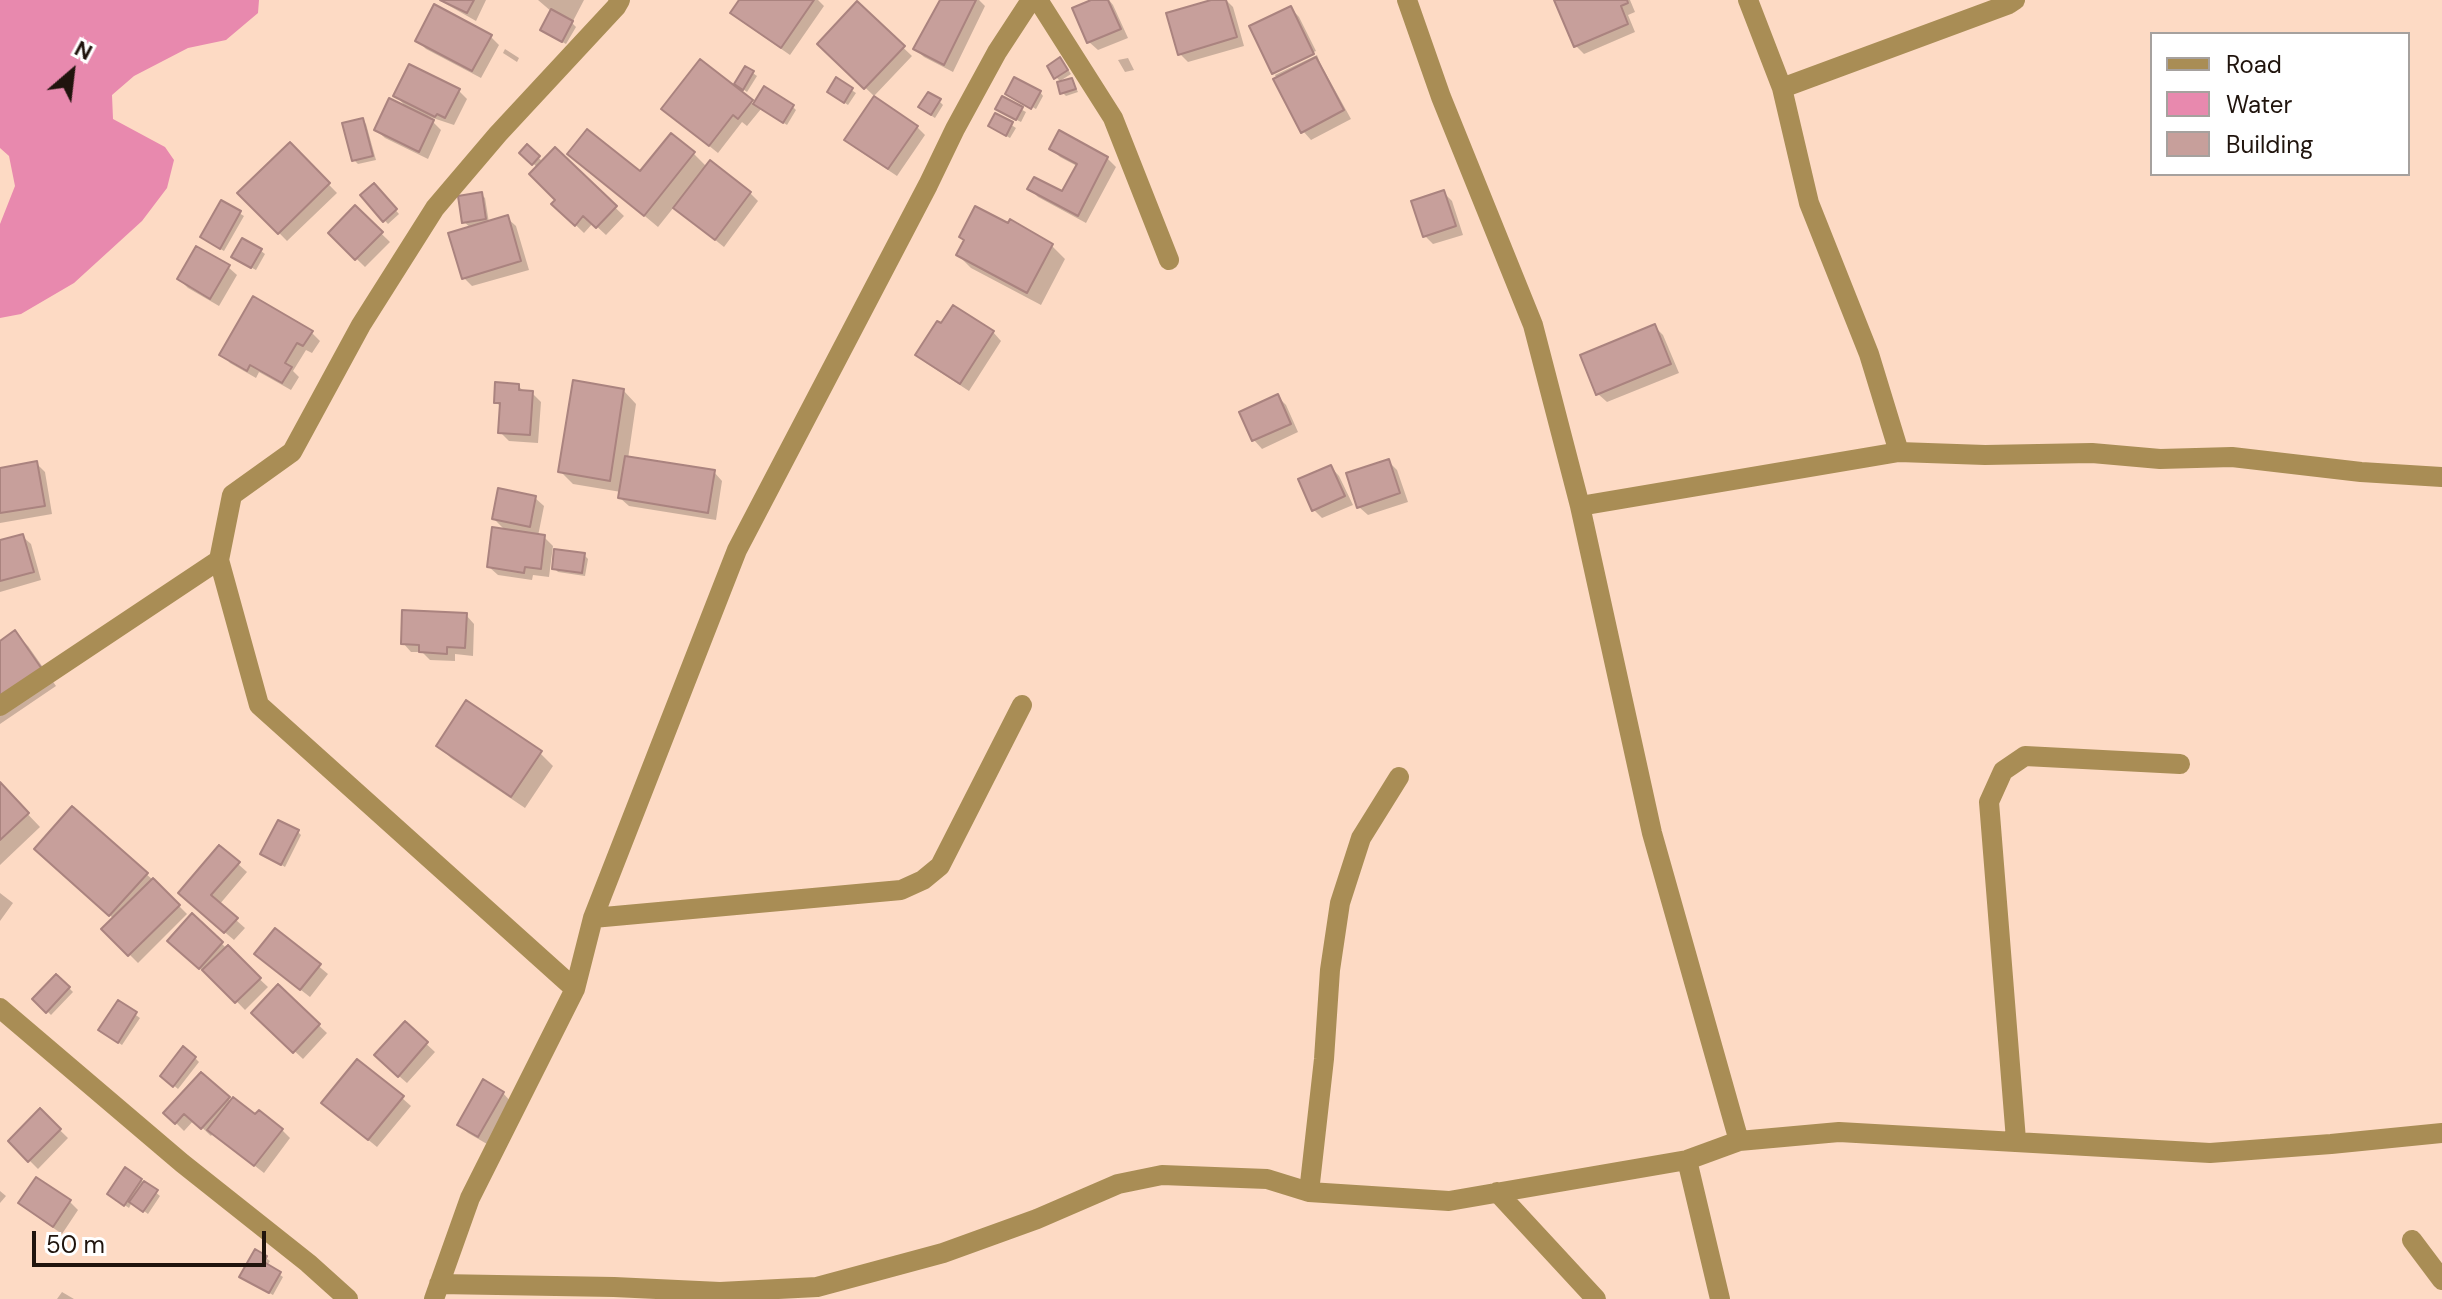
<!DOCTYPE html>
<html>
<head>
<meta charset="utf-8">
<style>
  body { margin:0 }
  #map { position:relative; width:2442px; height:1299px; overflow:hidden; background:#fddac4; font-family:"DM Sans",sans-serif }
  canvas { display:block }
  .legend { position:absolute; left:2150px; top:32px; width:260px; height:144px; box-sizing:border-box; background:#fff; border:2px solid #a6a19e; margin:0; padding:10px 14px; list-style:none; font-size:24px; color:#20140d }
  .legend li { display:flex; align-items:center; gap:16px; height:40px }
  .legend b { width:40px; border:2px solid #a6a19e }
  .north { position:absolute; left:32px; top:32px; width:80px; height:80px; -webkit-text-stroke:6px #fff; paint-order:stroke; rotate:28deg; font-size:22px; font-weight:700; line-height:32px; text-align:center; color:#20140d }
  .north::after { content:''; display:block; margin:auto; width:28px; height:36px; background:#20140d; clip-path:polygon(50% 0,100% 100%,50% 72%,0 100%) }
  .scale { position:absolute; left:32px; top:1231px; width:234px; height:36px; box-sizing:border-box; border:4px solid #20140d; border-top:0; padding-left:10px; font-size:24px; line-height:28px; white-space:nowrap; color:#20140d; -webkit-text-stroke:6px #fff; paint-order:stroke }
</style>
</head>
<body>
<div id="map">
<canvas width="2442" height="1299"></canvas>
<ul class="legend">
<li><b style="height:10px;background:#a98d55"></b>Road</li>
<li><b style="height:22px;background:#e889ae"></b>Water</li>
<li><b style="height:22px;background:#c79f9b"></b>Building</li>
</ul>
<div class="north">N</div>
<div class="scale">50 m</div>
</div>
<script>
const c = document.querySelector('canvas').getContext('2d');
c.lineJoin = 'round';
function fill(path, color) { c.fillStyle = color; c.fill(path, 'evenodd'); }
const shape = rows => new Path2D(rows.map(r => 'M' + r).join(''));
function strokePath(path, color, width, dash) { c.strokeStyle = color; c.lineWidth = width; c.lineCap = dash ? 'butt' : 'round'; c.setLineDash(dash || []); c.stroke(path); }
fill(shape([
  [0,0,259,0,258,13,226,40,188,48,134,76,112,95,113,119,165,147,174,160,167,188,142,221,74,283,21,314,0,318,0,224,15,186,9,156,0,148]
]), '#e889ae');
fill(shape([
  [439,0,486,0,476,21],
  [538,0,584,0,572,23,576,27,566,44,546,33,552,12],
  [741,0,818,0,824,6,790,55,741,21,732,13],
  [943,0,979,0,985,6,953,72,924,57,915,49],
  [1096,0,1109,0,1113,5,1128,38,1098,50,1089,42],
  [1218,0,1226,0,1233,7,1244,46,1188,62,1180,54],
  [1556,0,1630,0,1635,12,1628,15,1635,32,1584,54,1576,46],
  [857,4,912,56,874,96,820,44],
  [1291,8,1299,17,1316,51,1274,71,1274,74,1251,27],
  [490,36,499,45,481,78,426,49,417,40],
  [505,49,519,58,517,62,503,53],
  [1317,55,1320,63,1351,119,1311,140,1303,131,1275,75],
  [1128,58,1134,70,1125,72,1118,60],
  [700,62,755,105,793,107,796,110,787,125,761,109,747,126,742,122,718,153,663,109],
  [1064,63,1071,74,1060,81,1056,77],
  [746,68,757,76,747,92,740,87],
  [836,80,856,93,848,105,833,95],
  [1072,80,1078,92,1066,96,1062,92],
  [459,91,467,99,454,125,427,116,441,130,428,159,385,138,376,130,409,110,395,95],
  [1040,92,1043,96,1036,109,1009,94],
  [1002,99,1026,112,1021,122,1001,112],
  [939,101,943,105,935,118,924,111],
  [996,115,1016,128,1010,138,994,129],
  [362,120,366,124,376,160,358,164,354,160],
  [917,127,925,135,897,176,855,148,847,140],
  [290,145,337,193,287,241,240,193],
  [527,147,543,162,555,150,624,216,606,235,593,223,584,233,554,204,558,200,538,168,522,153],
  [1051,148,1107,158,1116,167,1086,223,1038,197,1030,189,1063,194,1077,166,1060,157],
  [570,154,640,174,694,154,707,167,750,193,758,201,724,247,674,207,658,227],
  [374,186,399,214,388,224,363,196],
  [1444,193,1452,201,1463,235,1433,244,1425,236],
  [482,195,485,198,489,223,507,218,516,226,529,270,472,286,464,278,471,228,464,222],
  [222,203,244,216,224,251,206,241],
  [355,208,390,242,365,267,330,233],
  [1052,246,1065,259,1041,305,971,268,958,255],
  [261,251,265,254,256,270,237,260],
  [228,267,237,275,219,306,188,288,179,279],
  [1654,326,1663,335,1679,373,1607,402,1598,394],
  [311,332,320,341,312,353,306,350,293,371,299,377,291,390,259,372,256,378,230,363,222,354],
  [993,332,1001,341,969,391,926,363,917,355],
  [518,386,525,392,532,393,541,402,538,443,509,441,500,432,502,408,496,402],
  [623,390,636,404,628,459,714,472,722,481,716,520,629,506,620,498,621,492,573,484,560,471],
  [1278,397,1286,405,1298,432,1262,449,1254,440],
  [1388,461,1397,470,1408,502,1368,515,1359,507],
  [36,463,45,472,52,514,0,523,0,470],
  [1331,467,1339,476,1353,505,1322,518,1314,510],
  [535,498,544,506,538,536,544,537,553,546,549,577,533,575,532,580,498,575,489,567,506,531,494,519],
  [22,536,31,544,41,580,0,592,0,542],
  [584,555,588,559,585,576,558,572,554,568],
  [466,615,474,624,473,656,455,654,455,661,430,660,422,652,411,652,403,643],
  [15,633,28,646,56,686,0,724,0,643],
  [438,745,540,753,553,766,525,808,451,758],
  [0,785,40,827,0,865],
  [72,809,153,880,187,914,138,963,104,929,114,919,50,862],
  [298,832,301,835,285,867,263,854],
  [220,848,247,872,219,905,245,928,234,940,189,902],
  [0,893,13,903,0,921],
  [192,916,268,987,245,1010,210,974,208,976,178,949],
  [275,930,328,974,310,997,265,962],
  [57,976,73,992,51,1015,35,999],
  [278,987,327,1033,303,1059,254,1013],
  [119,1003,140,1018,122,1045,105,1034],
  [405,1024,435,1052,407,1083,385,1064],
  [195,1058,199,1062,178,1089,166,1079],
  [201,1074,232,1102,282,1130,290,1138,264,1173,213,1133,211,1136,194,1120,184,1131,166,1113],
  [503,1093,511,1102,487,1144,468,1133,459,1125],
  [402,1098,411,1106,377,1147,333,1111],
  [40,1111,68,1138,38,1169,10,1141],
  [141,1180,160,1196,148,1214,132,1202,129,1208,113,1197],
  [0,1191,6,1196,0,1203],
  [70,1202,78,1210,62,1234,29,1211,21,1203],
  [256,1252,266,1258,270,1261,267,1266,283,1277,273,1295,246,1280],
  [62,1292,74,1299,57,1299]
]), '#0003');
const building = shape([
  [440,0,474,0,467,13,440,0],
  [739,0,814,0,781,48,730,13,739,0],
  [940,0,976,0,944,65,913,49,940,0],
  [1091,0,1108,0,1121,29,1087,43,1072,8,1091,0],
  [1211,0,1226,0,1237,37,1178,55,1166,13,1211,0],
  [1554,0,1627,0,1628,3,1621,6,1628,24,1574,47,1554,0],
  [857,1,905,46,864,89,817,44,857,1],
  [434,4,492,35,472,71,415,41,434,4],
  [1291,6,1314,54,1272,74,1249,26,1291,6],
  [551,9,573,21,562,42,540,30,551,9],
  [1060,57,1068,70,1054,79,1047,66,1060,57],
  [1316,57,1344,110,1301,133,1273,79,1316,57],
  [700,59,753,100,738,119,733,115,709,146,661,109,700,59],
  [409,64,460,89,445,118,437,114,435,117,393,96,409,64],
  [745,66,754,71,743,90,734,84,745,66],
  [836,77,853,88,844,103,827,92,836,77],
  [1014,77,1041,91,1031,109,1005,94,1014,77],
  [1072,78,1076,89,1060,94,1057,82,1072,78],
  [764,86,794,105,783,123,753,104,764,86],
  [928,92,941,99,931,115,918,107,928,92],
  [874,96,918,126,888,169,844,140,874,96],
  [1002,96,1023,107,1016,120,995,109,1002,96],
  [389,98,434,120,419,152,374,130,389,98],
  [995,113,1013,122,1006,136,988,126,995,113],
  [363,118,373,156,352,161,342,123,363,118],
  [587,129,640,171,671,133,695,152,644,216,567,154,587,129],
  [1059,130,1108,157,1078,216,1027,189,1034,177,1062,191,1077,164,1049,149,1059,130],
  [290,142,330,183,278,234,237,193,290,142],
  [527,144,540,156,532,165,519,153,527,144],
  [555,147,617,206,596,228,583,216,575,226,551,204,555,200,529,174,555,147],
  [710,160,751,192,715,240,673,208,710,160],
  [374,183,397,209,383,222,360,195,374,183],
  [1444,190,1456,226,1423,237,1411,201,1444,190],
  [482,192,486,219,462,223,458,196,482,192],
  [221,200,241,211,220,249,200,237,221,200],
  [355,205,383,232,355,260,328,233,355,205],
  [975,206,1008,223,1010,219,1053,244,1027,293,956,255,964,240,959,237,975,206],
  [508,215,521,261,462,279,448,233,508,215],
  [242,238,262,249,251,268,231,257,242,238],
  [196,246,230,265,210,299,177,279,196,246],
  [253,296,313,331,303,346,297,343,285,363,292,367,282,383,250,365,247,371,219,355,253,296],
  [953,305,994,331,960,384,915,355,937,321,941,323,953,305],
  [1655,324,1671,364,1596,395,1580,355,1655,324],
  [573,380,624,389,610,481,558,472,573,380],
  [495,382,519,384,519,390,533,391,530,435,498,433,500,403,494,403,495,382],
  [1278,394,1291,424,1252,441,1239,412,1278,394],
  [625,456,715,470,708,513,618,498,625,456],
  [1389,459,1400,493,1357,508,1346,473,1389,459],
  [37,461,45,506,0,513,0,468,37,461],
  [1331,465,1345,496,1312,511,1298,479,1331,465],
  [498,488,536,496,530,527,492,519,498,488],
  [492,527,545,535,541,569,525,567,524,573,487,567,492,527],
  [23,534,34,572,0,581,0,540,23,534],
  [554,549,585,553,582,573,552,569,554,549],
  [402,610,467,613,465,648,447,647,447,654,419,652,419,645,401,644,402,610],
  [15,630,44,672,0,702,0,641,15,630],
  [466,700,542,751,511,797,436,746,466,700],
  [0,782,29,813,0,840,0,782],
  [72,806,148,873,109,916,34,849,72,806],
  [278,820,299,830,281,865,260,854,278,820],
  [219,845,240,862,211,895,238,918,224,933,178,893,219,845],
  [153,878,180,905,128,956,101,929,153,878],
  [192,913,223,942,199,969,167,941,192,913],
  [275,928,321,964,300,990,254,954,275,928],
  [228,945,261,978,235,1003,202,970,228,945],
  [56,974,70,987,46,1013,32,999,56,974],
  [278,984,320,1024,293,1053,251,1013,278,984],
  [118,1000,137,1012,118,1043,98,1030,118,1000],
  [405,1021,428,1042,398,1077,374,1055,405,1021],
  [183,1046,196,1057,173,1087,160,1076,183,1046],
  [357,1059,404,1096,368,1140,321,1103,357,1059],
  [201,1072,230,1097,201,1129,184,1114,175,1124,163,1113,201,1072],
  [483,1079,504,1092,478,1137,457,1125,483,1079],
  [233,1097,255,1114,259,1110,283,1129,254,1166,207,1130,233,1097],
  [40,1108,61,1129,28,1162,8,1141,40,1108],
  [125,1167,142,1179,124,1206,107,1194,125,1167],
  [36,1177,71,1200,53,1227,18,1203,36,1177],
  [144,1181,158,1190,143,1212,129,1202,144,1181],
  [255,1249,267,1256,264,1262,281,1272,269,1293,239,1277,255,1249]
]);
fill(building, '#c79f9b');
strokePath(building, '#aa837f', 2);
strokePath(shape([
  [1038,0,1113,118,1169,260],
  [1407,0,1441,97,1533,325,1580,506,1652,833,1739,1141],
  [1748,0,1782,88,1809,203,1869,354,1899,452],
  [1782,88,2009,4,2015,0],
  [1580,506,1899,452,1985,455,2092,453,2160,459,2232,457,2361,472,2442,477],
  [219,560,259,705,575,989],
  [0,706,219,560,232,495,292,452,361,325,435,208,498,134,616,7,620,0],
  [593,918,901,890,923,880,940,866,1022,705],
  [0,1008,182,1163,308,1263,348,1299],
  [2016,1140,1989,802,2003,771,2025,756,2180,764],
  [1687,1160,1720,1299],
  [1309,1192,1324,1059,1330,970,1340,903,1361,838,1399,777],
  [1497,1192,1596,1299],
  [2412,1240,2442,1280],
  [439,1284,614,1287,720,1292,817,1287,943,1253,1037,1219,1118,1184,1162,1175,1267,1179,1309,1192,1449,1201,1687,1160,1739,1141,1839,1132,2210,1153,2331,1144,2442,1133],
  [434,1299,470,1198,575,989,593,918,737,550,928,185,955,129,997,52,1031,0]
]), '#a98d55', 20);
</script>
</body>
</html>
